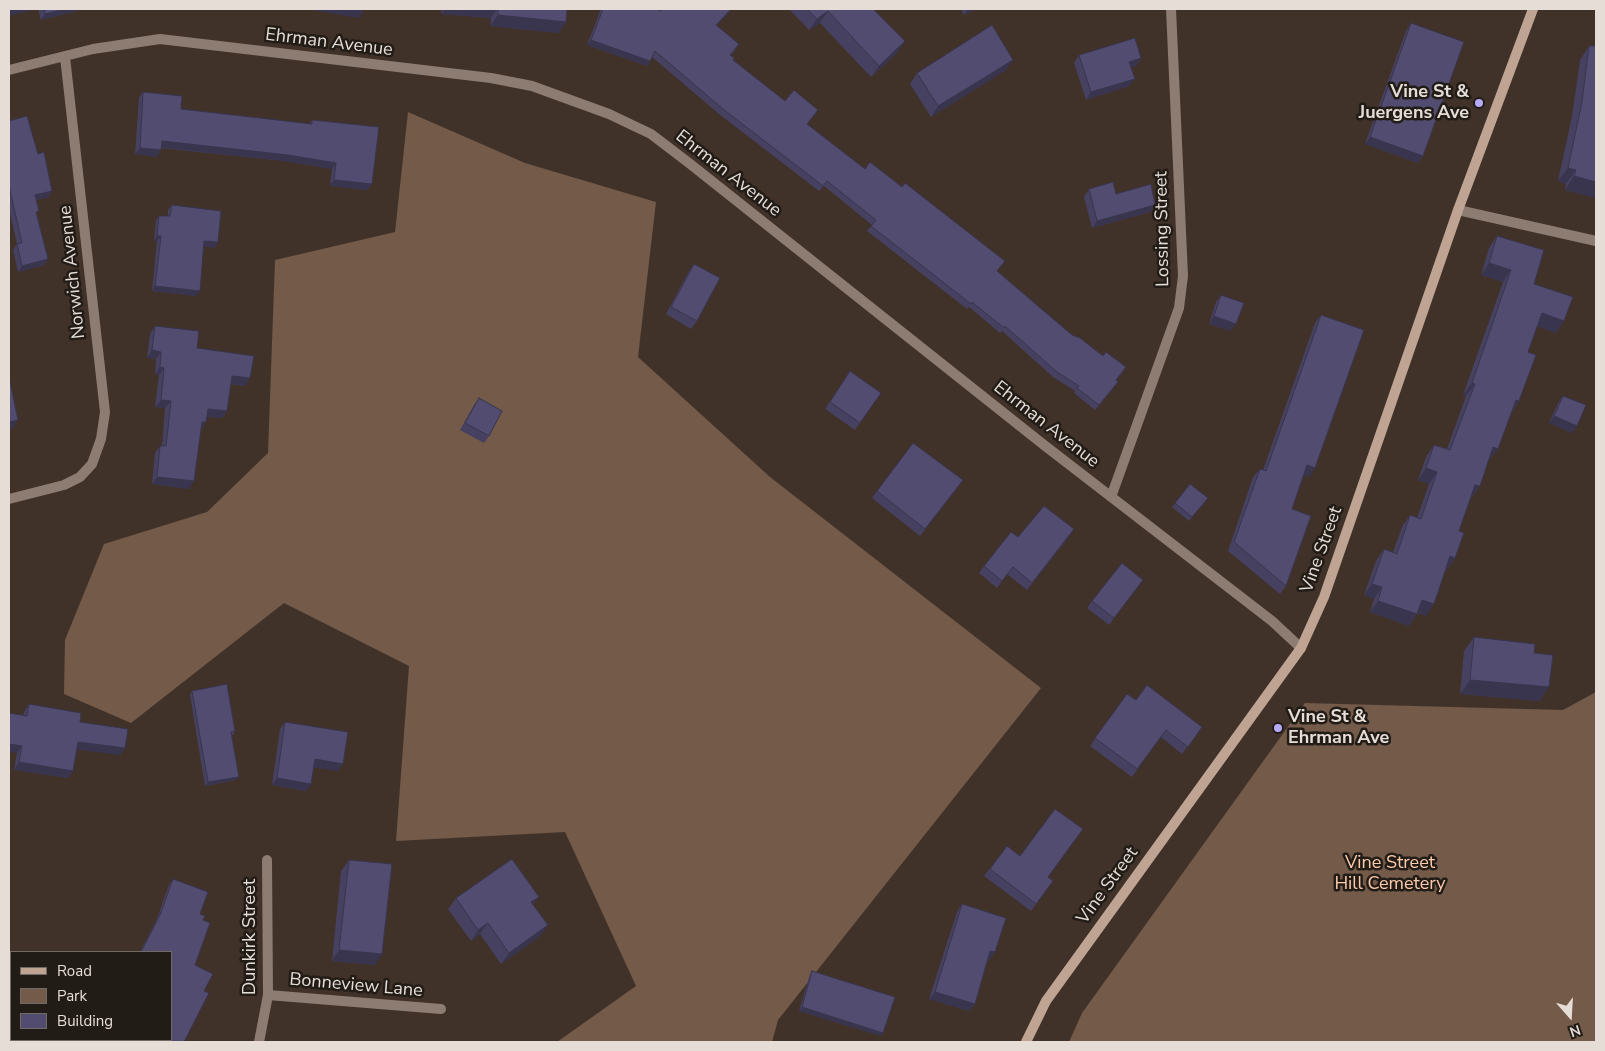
<!DOCTYPE html>
<html>
<head>
<meta charset="utf-8">
<style>
  body { margin:0 }
  #map { position:relative; width:1605px; height:1051px; overflow:hidden; background:#413229; font-family:"Nunito Sans",sans-serif }
  canvas { display:block }
  .frame { position:absolute; inset:0; border:10px solid #e7ddd7; pointer-events:none }
  .legend { position:absolute; left:10px; top:951px; width:162px; height:90px; box-sizing:border-box; background:#221c17; border:1px solid #716964; margin:0; padding:6px 9px; list-style:none; font-size:15px; color:#e7ddd7 }
  .legend li { display:flex; align-items:center; gap:10px; height:25px }
  .legend b { width:25px; border:1px solid #716964 }
  .north { position:absolute; left:1545px; top:991px; width:50px; height:50px; -webkit-text-stroke:4px #221c17; paint-order:stroke; rotate:161deg; font-size:14px; font-weight:700; line-height:20px; text-align:center; color:#e7ddd7 }
  .north::after { content:''; display:block; margin:auto; width:18px; height:22px; background:#e7ddd7; clip-path:polygon(50% 0,100% 100%,50% 72%,0 100%) }
</style>
</head>
<body>
<div id="map">
<canvas width="1605" height="1051"></canvas>
<div class="frame"></div>
<ul class="legend">
<li><b style="height:6px;background:#bfa493"></b>Road</li>
<li><b style="height:14px;background:#735a49"></b>Park</li>
<li><b style="height:14px;background:#514c70"></b>Building</li>
</ul>
<div class="north">N</div>
</div>
<script>
const c = document.querySelector('canvas').getContext('2d');
c.lineJoin = 'round';
function fill(path, color) { c.fillStyle = color; c.fill(path, 'evenodd'); }
const shape = rows => new Path2D(rows.map(r => 'M' + r).join(''));
function strokePath(path, color, width, dash) { c.strokeStyle = color; c.lineWidth = width; c.lineCap = dash ? 'butt' : 'round'; c.setLineDash(dash || []); c.stroke(path); }
function write(font, color, halo, rows, align = 'center') {
  c.font = font + ' "Nunito Sans",sans-serif'; c.lineWidth = 5; c.setLineDash([]); c.textBaseline = 'middle'; c.strokeStyle = halo; c.fillStyle = color; for (const [text, x, y, turn = 0] of rows) {
    c.save(); c.translate(x, y); c.rotate((+turn || 0) * Math.PI / 180); c.textAlign = isNaN(turn) ? turn : align; if (halo) c.strokeText(text, 0, 0); c.fillText(text, 0, 0); c.restore();
  }
}
fill(shape([
  [408,112,525,163,656,202,638,357,770,477,1041,688,778,1020,772,1042,557,1042,636,986,565,832,396,841,409,666,284,603,131,723,64,694,65,640,104,544,207,512,268,453,275,260,395,232],
  [1596,692,1596,1042,1069,1042,1082,1013,1305,703,1563,710]
]), '#735a49');
strokePath(shape([
  [9,70,93,49,160,39,491,78,532,86,609,114,651,134,689,163,1044,445,1272,621,1301,648],
  [1458,210,1596,241],
  [1111,497,1179,308,1183,276,1171,9],
  [9,499,64,485,80,477,92,464,101,439,105,412,65,57],
  [268,995,441,1009],
  [259,1042,268,995,267,860]
]), '#8d7c71', 10);
strokePath(shape([
  [1026,1042,1046,1001,1301,648,1324,597,1458,210,1533,9]
]), '#bfa493', 10);
fill(shape([
  [38,9,79,9,77,11,41,20],
  [442,9,567,9,566,22,558,33,490,26,491,18,441,14],
  [601,9,657,9,660,10,661,9,732,9,716,26,736,49,731,55,733,60,785,101,814,115,807,124,997,272,1072,335,1123,372,1116,380,1114,387,1095,410,1074,393,1075,391,1053,377,1002,331,1000,333,969,307,967,309,867,231,872,225,824,186,819,191,719,114,652,57,647,66,587,45],
  [789,9,873,9,897,53,871,77,820,23,809,30],
  [961,9,976,9,964,15],
  [1411,23,1423,156,1418,163,1365,144,1406,31],
  [1589,46,1596,198,1565,190,1566,184,1558,181,1572,116,1580,60],
  [1079,55,1141,58,1136,66,1131,67,1129,86,1086,100,1074,63],
  [1006,70,931,117,910,84,917,73],
  [143,92,181,109,310,124,312,120,367,190,330,186,332,169,284,161,161,148,157,157,135,154,139,98],
  [9,121,38,154,52,191,48,197,36,200,37,215,48,259,44,265,18,272,13,250,17,244,9,209],
  [1089,189,1116,194,1155,205,1150,212,1092,228,1084,197],
  [172,205,218,242,214,248,204,246,196,296,152,291,157,241,154,241,156,221,159,216,168,216,168,210],
  [1497,236,1534,284,1564,321,1556,333,1537,326,1528,352,1519,401,1512,412,1489,460,1488,460,1480,486,1471,498,1459,531,1455,558,1447,569,1446,569,1426,616,1417,613,1409,626,1370,612,1374,599,1364,595,1376,561,1384,549,1393,552,1402,527,1410,515,1417,518,1429,484,1418,480,1426,457,1434,445,1447,449,1466,396,1463,395,1503,282,1481,275,1489,248],
  [694,264,697,321,691,329,666,314,689,271],
  [1221,295,1231,331,1209,324,1216,302],
  [1321,315,1309,477,1304,475,1292,509,1286,586,1280,594,1228,551,1253,477,1260,469,1263,470,1315,323],
  [155,326,197,348,245,386,231,384,227,411,222,418,207,417,201,430,189,489,152,484,155,453,160,446,162,446,165,408,155,407,159,375,155,374,156,359,147,358,150,334],
  [850,371,881,393,855,430,825,409],
  [1563,396,1572,433,1549,423,1558,403],
  [479,398,489,436,484,443,460,430,474,405],
  [958,487,920,536,872,498,877,491],
  [1205,502,1189,521,1172,507,1175,503],
  [1018,537,1069,537,1027,590,1007,574,997,588,979,573,984,566],
  [1138,587,1109,625,1087,608,1092,601],
  [1474,637,1534,653,1540,701,1460,694,1464,651],
  [192,691,235,731,233,735,232,735,236,780,205,786,190,695],
  [1127,694,1136,700,1202,727,1182,754,1161,737,1132,777,1090,746],
  [29,704,80,722,125,748,120,755,77,749,68,778,14,770,24,712],
  [285,722,338,771,314,767,311,784,306,791,272,785,280,729],
  [1007,846,1053,881,1031,911,984,876],
  [349,860,375,965,332,961,341,871],
  [173,879,200,914,203,920,195,965,204,991,184,1042,107,1042,108,1040,171,1040,171,952,140,952,156,921,169,885],
  [456,898,533,905,540,936,501,964,480,934,471,941,448,909],
  [962,904,990,960,988,959,975,1004,969,1011,929,999,957,912],
  [812,971,881,1036,799,1011,810,974]
]), '#464160');
fill(shape([
  [15,9,36,9,9,16,9,10],
  [65,9,79,9,77,11,41,20,45,14],
  [306,9,354,9,364,10,359,18],
  [445,9,497,9,491,18,441,14],
  [731,9,732,9,712,30,716,25],
  [968,9,976,9,964,15],
  [828,11,820,23,809,30,817,19],
  [498,15,566,22,558,33,490,26],
  [591,40,650,61,647,66,587,45],
  [905,41,897,53,871,77,879,66],
  [1141,58,1136,66,1124,69,1129,62],
  [1013,60,1006,70,931,117,938,106],
  [1135,79,1129,86,1086,100,1091,92],
  [1370,137,1423,156,1418,163,1365,144],
  [162,141,288,155,336,163,332,169,284,161,157,147],
  [140,148,161,150,157,157,135,154],
  [1568,168,1576,170,1566,184,1558,181],
  [1574,176,1596,182,1596,198,1565,190],
  [334,180,372,184,367,190,330,186],
  [52,191,48,197,31,201,35,195],
  [1155,205,1150,212,1092,228,1097,221],
  [157,236,161,236,157,241,154,241],
  [204,241,218,242,214,248,201,246],
  [48,259,44,265,18,272,22,266],
  [1489,263,1511,270,1503,282,1481,275],
  [155,286,200,291,196,296,152,291],
  [1542,313,1564,321,1556,333,1534,325],
  [1214,316,1236,324,1231,331,1209,324],
  [152,350,161,352,156,359,147,358],
  [160,367,164,368,159,375,155,374],
  [232,376,250,378,245,386,227,383],
  [1472,383,1475,384,1466,396,1463,395],
  [161,400,171,401,165,408,155,407],
  [1516,400,1519,401,1511,413],
  [208,409,227,411,222,418,203,416],
  [1554,416,1577,426,1572,433,1549,423],
  [18,420,13,428,9,429,9,422],
  [202,422,206,422,201,430],
  [1493,447,1498,449,1489,460,1484,459],
  [1307,465,1315,468,1309,477,1301,474],
  [1426,468,1437,472,1429,484,1418,480],
  [157,477,194,481,189,489,152,484],
  [1475,485,1480,486,1471,498,1467,497],
  [1074,529,1069,537,1027,590,1032,583],
  [1450,556,1455,558,1447,569,1442,568],
  [1372,584,1382,587,1374,599,1364,595],
  [1422,600,1434,604,1426,616,1414,611],
  [1378,601,1417,614,1409,626,1370,612],
  [1470,680,1549,687,1540,701,1460,694],
  [78,742,125,748,120,755,73,749],
  [9,744,22,746,17,753,9,752],
  [315,759,343,764,338,771,310,767],
  [19,762,73,771,68,778,14,770],
  [239,777,236,780,205,786,208,782],
  [277,778,311,784,306,791,272,785],
  [539,897,531,907,531,902],
  [488,923,480,934,471,941,478,930],
  [548,925,540,936,501,964,509,953],
  [339,950,382,954,375,965,332,961],
  [990,951,995,952,990,960,985,958],
  [935,992,975,1004,969,1011,929,999],
  [802,1007,883,1033,881,1036,799,1011]
]), '#39354e');
const building = shape([
  [44,9,65,9,45,14,44,9],
  [354,9,364,9,364,10,354,9],
  [498,9,567,9,566,22,498,15,498,9],
  [603,9,657,9,661,11,662,9,731,9,716,25,739,44,730,55,734,58,733,60,785,101,794,90,818,110,807,124,865,169,870,162,902,187,905,183,1005,261,997,271,1072,335,1080,338,1103,356,1106,352,1126,367,1116,380,1118,382,1099,405,1077,388,1079,386,1057,372,1005,326,1004,328,972,302,971,304,871,226,876,220,827,181,823,186,723,109,655,51,650,61,591,40,603,9],
  [807,9,873,9,905,41,879,66,828,11,817,19,807,9],
  [1411,23,1464,42,1423,156,1370,137,1411,23],
  [992,25,1013,60,938,106,917,73,992,25],
  [1135,38,1141,58,1129,62,1135,79,1091,92,1079,55,1135,38],
  [1589,46,1596,46,1596,182,1574,176,1576,170,1568,168,1582,102,1589,46],
  [143,92,182,96,181,109,312,124,312,120,379,127,372,184,334,180,336,163,288,155,162,141,161,150,140,148,143,92],
  [27,116,38,154,44,152,52,191,35,195,39,211,36,212,48,259,22,266,17,244,22,243,9,186,9,121,27,116],
  [1113,182,1116,194,1151,184,1155,205,1097,221,1089,189,1113,182],
  [172,205,221,211,218,242,204,241,200,291,155,286,161,236,157,236,159,216,170,216,172,205],
  [1497,236,1544,250,1534,284,1573,297,1564,321,1542,313,1528,352,1536,355,1519,401,1516,400,1498,449,1493,447,1480,486,1475,485,1459,531,1464,533,1455,558,1450,556,1434,604,1422,600,1417,614,1378,601,1382,587,1372,584,1384,549,1397,554,1410,515,1421,519,1437,472,1426,468,1434,445,1450,450,1475,384,1472,383,1511,270,1489,263,1497,236],
  [694,264,720,278,697,321,671,307,694,264],
  [1221,295,1244,303,1236,324,1214,316,1221,295],
  [1321,315,1364,330,1315,468,1307,465,1292,509,1311,516,1286,586,1234,542,1260,469,1266,471,1321,315],
  [155,326,199,331,197,348,254,356,250,378,232,376,227,411,208,409,206,422,202,422,194,481,157,477,160,446,166,446,171,401,161,400,164,368,160,367,161,352,152,350,155,326],
  [850,371,881,393,860,423,830,402,850,371],
  [9,377,18,420,9,422,9,377],
  [1563,396,1586,405,1577,426,1554,416,1563,396],
  [479,398,502,411,489,436,465,423,479,398],
  [913,443,963,480,925,529,877,491,913,443],
  [1190,484,1208,498,1192,517,1175,503,1190,484],
  [1044,506,1074,529,1032,583,1013,567,1002,581,984,566,1011,532,1018,537,1044,506],
  [1122,563,1143,580,1114,618,1092,601,1122,563],
  [1474,637,1535,644,1534,653,1553,655,1549,687,1470,680,1474,637],
  [227,684,235,731,231,732,239,777,208,782,192,691,227,684],
  [1147,685,1202,727,1188,747,1166,730,1137,769,1095,738,1127,694,1136,700,1147,685],
  [29,704,81,713,80,722,128,729,125,748,78,742,73,771,19,762,22,746,9,744,9,713,27,716,29,704],
  [285,722,348,732,343,764,315,759,311,784,277,778,285,722],
  [1055,809,1083,829,1048,877,1053,881,1036,904,990,869,1007,846,1020,856,1055,809],
  [512,859,539,897,531,902,548,925,509,953,488,923,478,930,456,898,512,859],
  [349,860,392,864,382,954,339,950,349,860],
  [173,879,208,892,200,914,205,916,203,920,210,923,195,965,213,974,204,991,209,993,184,1042,110,1042,111,1040,171,1040,171,952,141,952,160,915,173,879],
  [962,904,1006,918,995,952,990,951,975,1004,935,992,962,904],
  [812,971,895,997,883,1033,802,1007,812,971]
]);
fill(building, '#514c70');
strokePath(building, '#39354e', 1);
for (const [x, y, r, color] of [
  [1479,103,5,"#b6abf8"],
  [1278,728,5,"#b6abf8"]
]) { const dot = new Path2D(); dot.arc(x, y, r, 0, 2 * Math.PI); c.fillStyle = color; c.fill(dot); strokePath(dot, '#221c17', 2); }
write('18px', '#e7ddd7', '#221c17', [
  ["Ehrman Avenue",329,43,7],
  ["Ehrman Avenue",728,174,38],
  ["Lossing Street",1163,229,-91],
  ["Norwich Avenue",73,272,-96],
  ["Ehrman Avenue",1046,425,38],
  ["Vine Street",1322,550,-70],
  ["Vine Street",1108,886,-54],
  ["Dunkirk Street",251,937,-90],
  ["Bonneview Lane",356,986,5]
]);
write('bold 18px', '#e7ddd7', '#221c17', [
  ["Vine St &",1469,93],
  ["Juergens Ave",1469,114],
  ["Vine St &",1288,718,"left"],
  ["Ehrman Ave",1288,739,"left"]
], 'right');
write('18px', '#fdcbab', '#221c17', [
  ["Vine Street",1390,864],
  ["Hill Cemetery",1390,885]
]);
</script>
</body>
</html>
